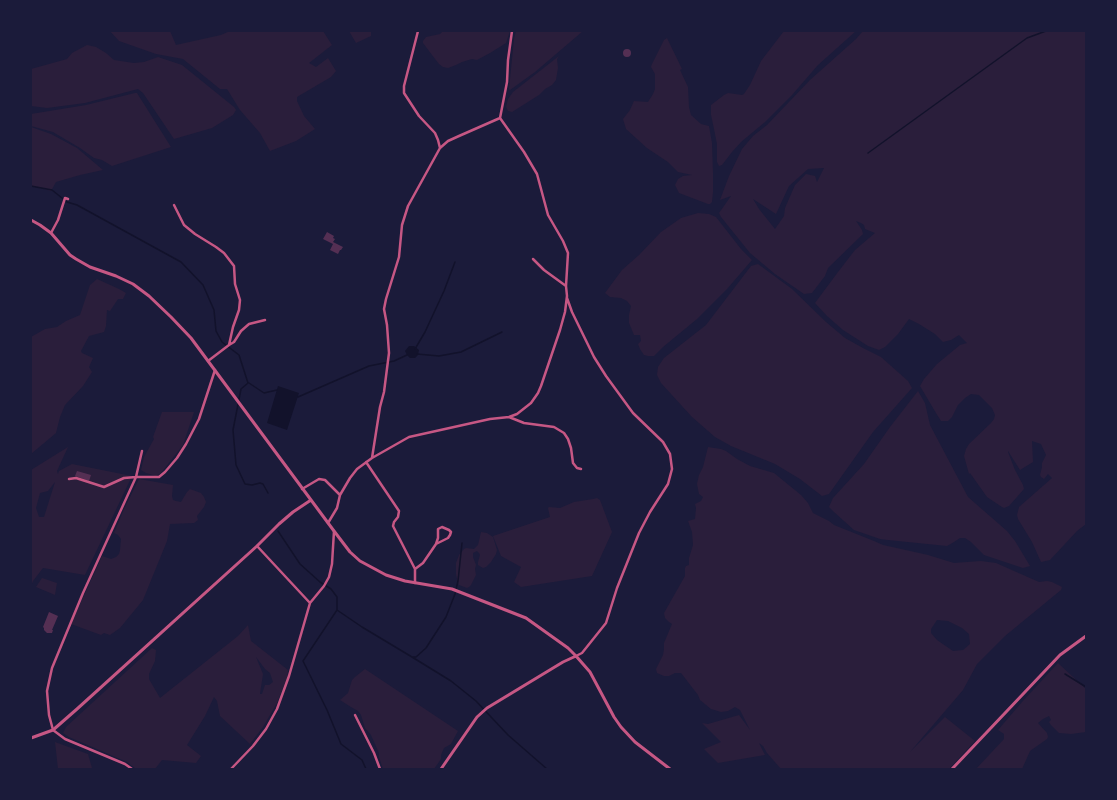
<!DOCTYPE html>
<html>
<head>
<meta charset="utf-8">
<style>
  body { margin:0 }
  #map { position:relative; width:1117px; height:800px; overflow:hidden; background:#1b1b3a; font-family:"PT Sans Narrow",sans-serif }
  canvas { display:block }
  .frame { position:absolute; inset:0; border:32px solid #1b1b3a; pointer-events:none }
</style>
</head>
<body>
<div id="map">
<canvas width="1117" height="800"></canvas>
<div class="frame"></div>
</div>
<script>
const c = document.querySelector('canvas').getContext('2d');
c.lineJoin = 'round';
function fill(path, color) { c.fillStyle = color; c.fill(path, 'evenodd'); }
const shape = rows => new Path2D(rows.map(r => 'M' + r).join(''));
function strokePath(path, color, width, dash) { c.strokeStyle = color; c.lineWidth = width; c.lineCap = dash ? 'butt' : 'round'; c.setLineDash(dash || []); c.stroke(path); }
fill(shape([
  [110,31,170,31,176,45,221,35,230,31,323,31,332,45,309,63,316,67,328,58,336,71,331,77,297,97,297,101,304,116,315,129,296,141,270,151,260,133,240,110,227,89,220,89,183,59,156,54,119,41],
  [349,31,371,31,371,36,356,43],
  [443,31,510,31,506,43,490,53,477,60,472,59,462,62,456,65,448,68,443,67,439,64,432,55,423,43,423,41,426,37,440,34],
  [516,31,583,31,535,72,510,90,509,89,514,39],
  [784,31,856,31,818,65,792,95,765,122,741,142,732,152,722,165,719,166,717,162,717,144,714,129,711,115,711,105,724,95,728,93,742,95,744,94,750,85,761,61],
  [863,31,1086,31,1086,524,1077,531,1050,560,1041,562,1032,542,1018,519,1017,515,1019,507,1052,478,1048,474,1044,479,1041,477,1040,475,1042,467,1042,463,1046,455,1041,444,1032,441,1033,462,1020,470,1008,451,1008,452,1015,470,1023,485,1024,489,1009,506,1004,508,1002,507,987,497,970,473,969,474,964,456,966,449,969,444,991,423,994,419,995,415,992,408,979,395,971,394,965,398,958,405,952,417,948,421,941,421,936,413,920,386,924,379,937,364,960,345,967,343,959,335,951,340,943,342,935,334,919,324,909,319,898,334,885,347,879,350,868,346,843,330,827,316,815,303,838,272,855,250,875,233,865,229,864,225,861,223,856,221,862,230,863,234,828,268,825,276,812,293,804,294,775,274,750,253,721,217,719,213,731,196,720,200,729,176,742,149,753,136,767,125,810,80,856,39],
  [824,168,817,182,815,176,806,174,795,185,785,208,784,216,775,229,759,209,753,199,776,214,789,186,808,169],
  [667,38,682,69,680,70,688,87,689,107,691,115,701,124,709,126,712,143,713,173,713,192,712,202,710,204,708,204,679,193,675,185,678,179,683,176,692,175,678,172,668,162,647,148,626,129,623,119,630,110,634,101,648,102,653,94,655,89,655,74,651,67,652,64,664,40],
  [87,45,96,47,106,53,114,60,134,63,144,62,158,57,182,65,234,107,236,110,233,115,212,128,174,139,143,93,138,89,85,103,47,108,31,106,31,69,67,59,72,53],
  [559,56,557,59,558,68,556,80,552,85,545,89,539,95,512,112,508,111,506,107,508,99,513,92],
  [135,93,137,93,171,147,112,166,102,160,94,158,80,148,53,132,31,126,31,114,86,105],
  [31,127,51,134,77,148,103,170,80,175,56,182,51,191,31,186],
  [698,213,709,214,716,217,741,249,752,260,727,289,697,319,663,347,654,356,648,356,644,355,640,349,638,344,641,341,640,335,634,335,629,323,629,315,631,306,627,301,621,298,610,297,605,293,622,270,639,255,661,232,681,218],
  [758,264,792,289,826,322,845,338,863,348,881,357,908,381,912,388,873,432,829,494,822,496,800,479,775,464,731,446,715,437,692,417,661,383,657,375,658,367,664,358,706,325,751,266],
  [97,279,119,289,126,293,123,299,118,299,110,311,107,310,106,326,104,332,89,336,81,351,82,353,93,358,89,367,92,372,83,386,65,405,60,417,56,433,31,454,31,337,45,329,57,327,66,321,80,315,90,285],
  [918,391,925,403,930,425,968,497,1007,531,1015,541,1030,566,1023,568,984,555,971,542,965,538,960,538,954,542,947,546,888,540,880,539,854,530,834,512,829,507,833,498,864,464,890,427],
  [162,412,194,412,183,445,161,473,156,476,146,473,141,470,144,457,154,439,153,437],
  [68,447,57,471,58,474,59,471,72,464,132,476,85,575,43,568,33,581,31,586,31,470],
  [55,482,44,517,39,517,36,508,40,493,48,491],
  [708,447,721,449,726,451,737,459,750,466,774,473,801,495,808,503,813,513,829,521,834,525,874,541,883,545,928,555,954,563,981,561,996,563,1039,582,1047,581,1052,582,1062,587,1061,590,1005,636,977,664,963,690,910,752,945,717,975,741,949,769,781,769,767,753,763,746,759,743,765,755,718,763,704,749,721,742,702,723,708,724,739,715,750,730,740,710,735,707,728,711,721,712,711,709,700,700,698,695,681,673,675,673,669,676,664,676,657,673,656,669,663,655,664,649,664,643,672,624,669,622,665,618,664,613,685,576,685,568,686,566,689,565,689,558,693,545,692,532,688,521,695,519,696,508,695,504,701,501,703,497,699,494,697,484,699,475,703,467],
  [937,620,948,621,962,628,969,634,970,644,963,650,953,651,937,640,931,633,931,629],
  [139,479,173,485,172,496,173,500,176,501,181,502,187,492,190,489,201,493,204,497,206,502,204,507,197,516,198,520,194,523,170,524,167,541,143,600,120,628,110,635,104,633,101,635,71,624,102,556,111,559,116,557,119,554,120,550,121,539,118,535,114,533,124,509],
  [597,498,600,500,612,532,592,576,521,587,514,582,521,567,501,556,493,536,550,517,548,508,549,507,560,508,574,502,593,499],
  [481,532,487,533,493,537,497,550,496,554,491,562,486,567,483,568,478,565,478,562,480,555,479,553,477,551,473,553,473,557,476,565,475,569,476,575,471,585,469,587,467,588,459,585,458,583,456,574,456,563,459,555,464,549,466,548,474,549,478,545],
  [42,578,57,583,55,595,36,587],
  [248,625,251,641,288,670,287,678,277,703,263,727,250,744,220,716,217,701,214,697,205,716,187,745,201,756,196,763,162,760,155,769,136,769,127,762,69,737,63,733,66,727,79,715,152,648,156,650,155,661,149,674,149,679,160,698,238,636],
  [256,657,265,669,270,673,273,682,269,685,265,685,262,694,260,694,263,674],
  [1058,663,1086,689,1086,732,1071,734,1059,733,1051,725,1049,722,1051,720,1049,716,1043,719,1038,723,1047,733,1048,737,1047,739,1030,751,1022,769,976,769,1004,739,1004,734,998,730,1022,702],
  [365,669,458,731,451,744,444,748,441,755,441,759,434,769,383,769,379,757,379,753,371,735,365,728,361,715,358,711,351,707,340,700,348,693,352,680,355,677],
  [55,742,88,754,92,768,93,769,58,769]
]), '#2a1e3b');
fill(shape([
  [409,346,414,346,419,350,418,355,415,358,410,358,407,355,405,351],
  [278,386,299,393,287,430,267,423]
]), '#12122b');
strokePath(shape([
  [868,153,1027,38,1046,31],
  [31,186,52,190,67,202,77,205,181,262,203,285,214,310,216,331,222,342,239,355,248,383,241,389,233,430,236,465,245,484,252,485,260,483,263,484,268,493],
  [415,349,425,332,444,291,455,262],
  [417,354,439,356,461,352,502,332],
  [249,383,264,393,277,390],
  [298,397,369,366,394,361,407,355],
  [278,531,300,564,320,582,331,589,337,597,337,610,303,661,327,710,341,744,362,760,366,769],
  [337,610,362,627,412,657,451,681,476,701,508,735,547,769],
  [413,657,416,657,426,648,446,617,455,594,458,581,462,543],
  [1065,674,1086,687]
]), '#12122b', 1.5);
fill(shape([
  '623 53a4 4 0 1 1 8 0a4 4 0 1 1-8 0Z',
  [327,232,334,236,333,238,335,239,333,242,343,247,341,250,340,250,338,254,330,250,333,244,323,239],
  [77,471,91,475,89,481,75,476],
  [49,612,58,616,52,630,53,630,52,633,47,633,44,630,44,628,43,627]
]), '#542f53');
strokePath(shape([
  [418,31,417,35,404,86,404,93,419,116,435,133,438,140,440,148],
  [174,205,184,225,195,234,216,247,224,253,234,266,235,284,240,300,239,310,233,327,229,345,208,361],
  [51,233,58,220,65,198,68,199],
  [533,259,544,270,566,286],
  [567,298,572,312,594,357,606,376,633,413,663,442,670,454,672,469,668,484,650,512,639,533,617,588,606,623,582,653,576,656],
  [229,345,234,342,241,331,249,324,265,320],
  [509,417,524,423,554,427,564,433,568,439,571,448,573,463,577,468,581,469],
  [372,458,380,407,384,392,389,353,387,325,384,309,386,299,399,257,402,225,408,206,440,148,448,141,459,136,500,118],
  [366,462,399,511,398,517,394,522,393,526,415,569,415,583],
  [69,479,76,478,104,487,124,478,136,477,142,451],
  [302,489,319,479,325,480,340,495],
  [328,523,337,508,340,495,350,478,357,469,372,458,409,437,490,419,509,417,517,414,531,403,538,393,541,386,560,330,565,312,567,296,566,286,568,253,563,241,548,215,537,174,524,152,500,118,507,82,508,60,512,31],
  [257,546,310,603],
  [415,569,423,563,436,544,448,538,450,535,451,532,449,530,442,527,438,529,438,538,436,544],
  [355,715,374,753,380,769],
  [132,769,125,764,65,739,53,730,49,715,47,691,52,668,83,593,136,477,159,477,165,472,177,458,186,444,199,419,215,370],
  [231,769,253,746,266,729,277,709,289,676,310,603,324,586,329,577,332,564,334,531]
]), '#c65784', 2.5);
strokePath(shape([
  [31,220,40,225,51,233,70,255,76,259,90,267,116,276,133,284,149,296,171,317,191,338,208,361,334,531,350,552,360,561,386,575,405,581,452,589,526,618,568,648,576,656,590,672,614,717,621,727,635,742,670,769],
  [31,738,53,730,77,709,257,546,279,524,293,512,311,500],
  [441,769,477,717,487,708,563,662,576,656],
  [952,769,1060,655,1086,636]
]), '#c65784', 3);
</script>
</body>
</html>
